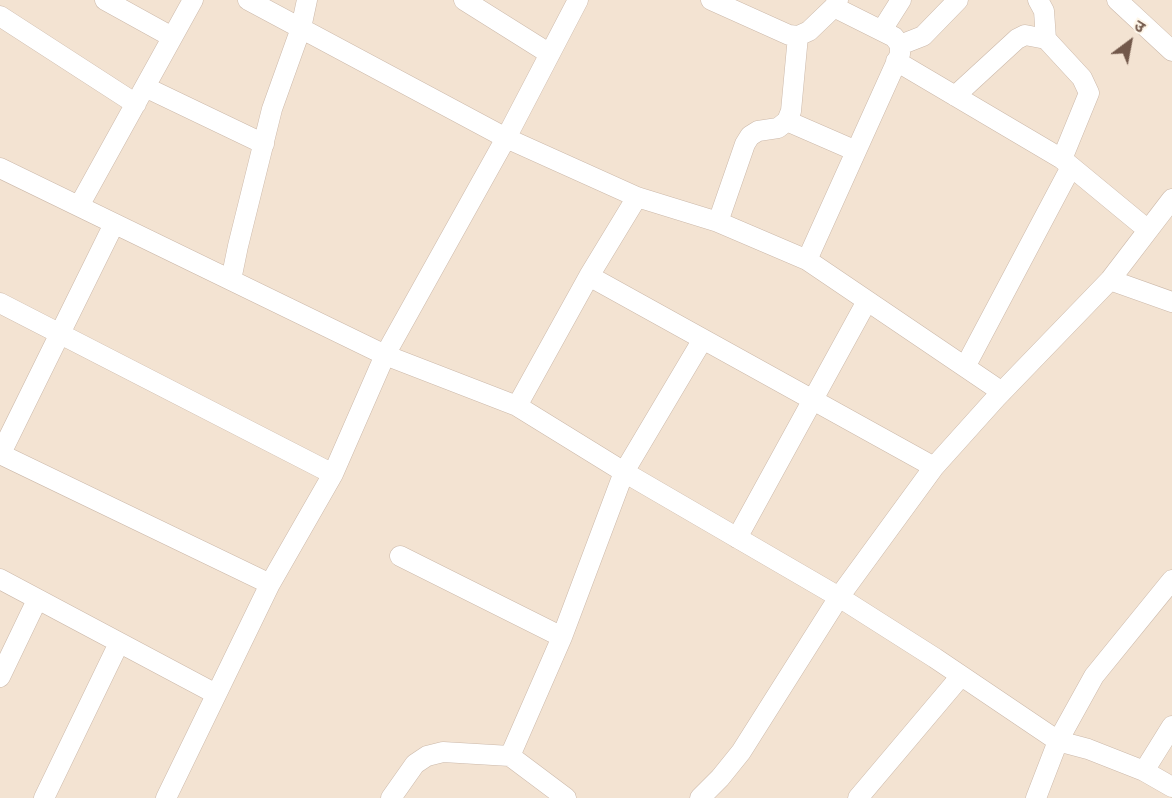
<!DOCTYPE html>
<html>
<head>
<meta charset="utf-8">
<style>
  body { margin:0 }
  #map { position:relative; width:1172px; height:798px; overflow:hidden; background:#fbf1e3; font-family:"Source Sans 3","Noto Sans Devanagari",sans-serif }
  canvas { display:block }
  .north { position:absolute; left:1100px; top:12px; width:60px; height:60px; -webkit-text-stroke:4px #fef6e9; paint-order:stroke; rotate:32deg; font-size:16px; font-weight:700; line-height:24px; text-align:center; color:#72584a }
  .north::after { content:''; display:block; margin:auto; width:21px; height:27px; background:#72584a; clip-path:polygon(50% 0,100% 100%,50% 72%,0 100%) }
</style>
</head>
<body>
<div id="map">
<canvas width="1172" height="798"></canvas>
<div class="north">उ</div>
</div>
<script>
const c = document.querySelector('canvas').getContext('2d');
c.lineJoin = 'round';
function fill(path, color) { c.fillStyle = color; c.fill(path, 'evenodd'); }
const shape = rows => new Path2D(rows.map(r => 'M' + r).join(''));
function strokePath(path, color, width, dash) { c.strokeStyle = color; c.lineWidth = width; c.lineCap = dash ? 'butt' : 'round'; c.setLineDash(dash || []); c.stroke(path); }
fill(shape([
  [0,0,1172,0,1172,798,0,798]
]), '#f3e3d2');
const street = shape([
  [105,0,172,37],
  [248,0,506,138,637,197,718,222,807,260],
  [464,0,550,54],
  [711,0,789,35,798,36,809,31,834,7,838,0],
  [1038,0,1044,11,1046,39,1082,78,1089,93,1062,159,1148,230],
  [1117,0,1172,51],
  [834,7,894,37,900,45,900,54,807,260,1002,392],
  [0,16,136,104],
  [882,30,901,0],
  [900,45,923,36,958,0],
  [896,61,1062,159],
  [145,87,264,144],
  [955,96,1017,39,1025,35,1046,39],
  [787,121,856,151],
  [0,168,385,355,517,406,624,472,839,597,935,658,1058,741,1088,749,1144,771,1172,787],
  [79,206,193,0],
  [718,222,745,144,750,136,758,131,778,128,787,121,791,111,798,36],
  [589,276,934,467],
  [231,280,238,246,272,109,301,28,307,0],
  [1110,280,1172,302],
  [0,303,333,474],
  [965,367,1071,167],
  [517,406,589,276,637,197],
  [0,454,270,584],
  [0,455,114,224],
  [737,538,867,301],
  [400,556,562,637],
  [0,579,216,694],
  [0,677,37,600],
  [510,756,562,637,624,472,703,339],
  [1144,771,1172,726],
  [44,798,119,643],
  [166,798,270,584,333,474,385,355,506,138,578,0],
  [391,798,415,764,427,756,443,752,510,756,566,798],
  [700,798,720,778,741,752,839,597,934,467,996,398,1110,280,1172,199],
  [858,798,961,676],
  [1036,798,1058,741,1094,676,1172,580]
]);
strokePath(street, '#ccb9aa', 21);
strokePath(street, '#fff', 20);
</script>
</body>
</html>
